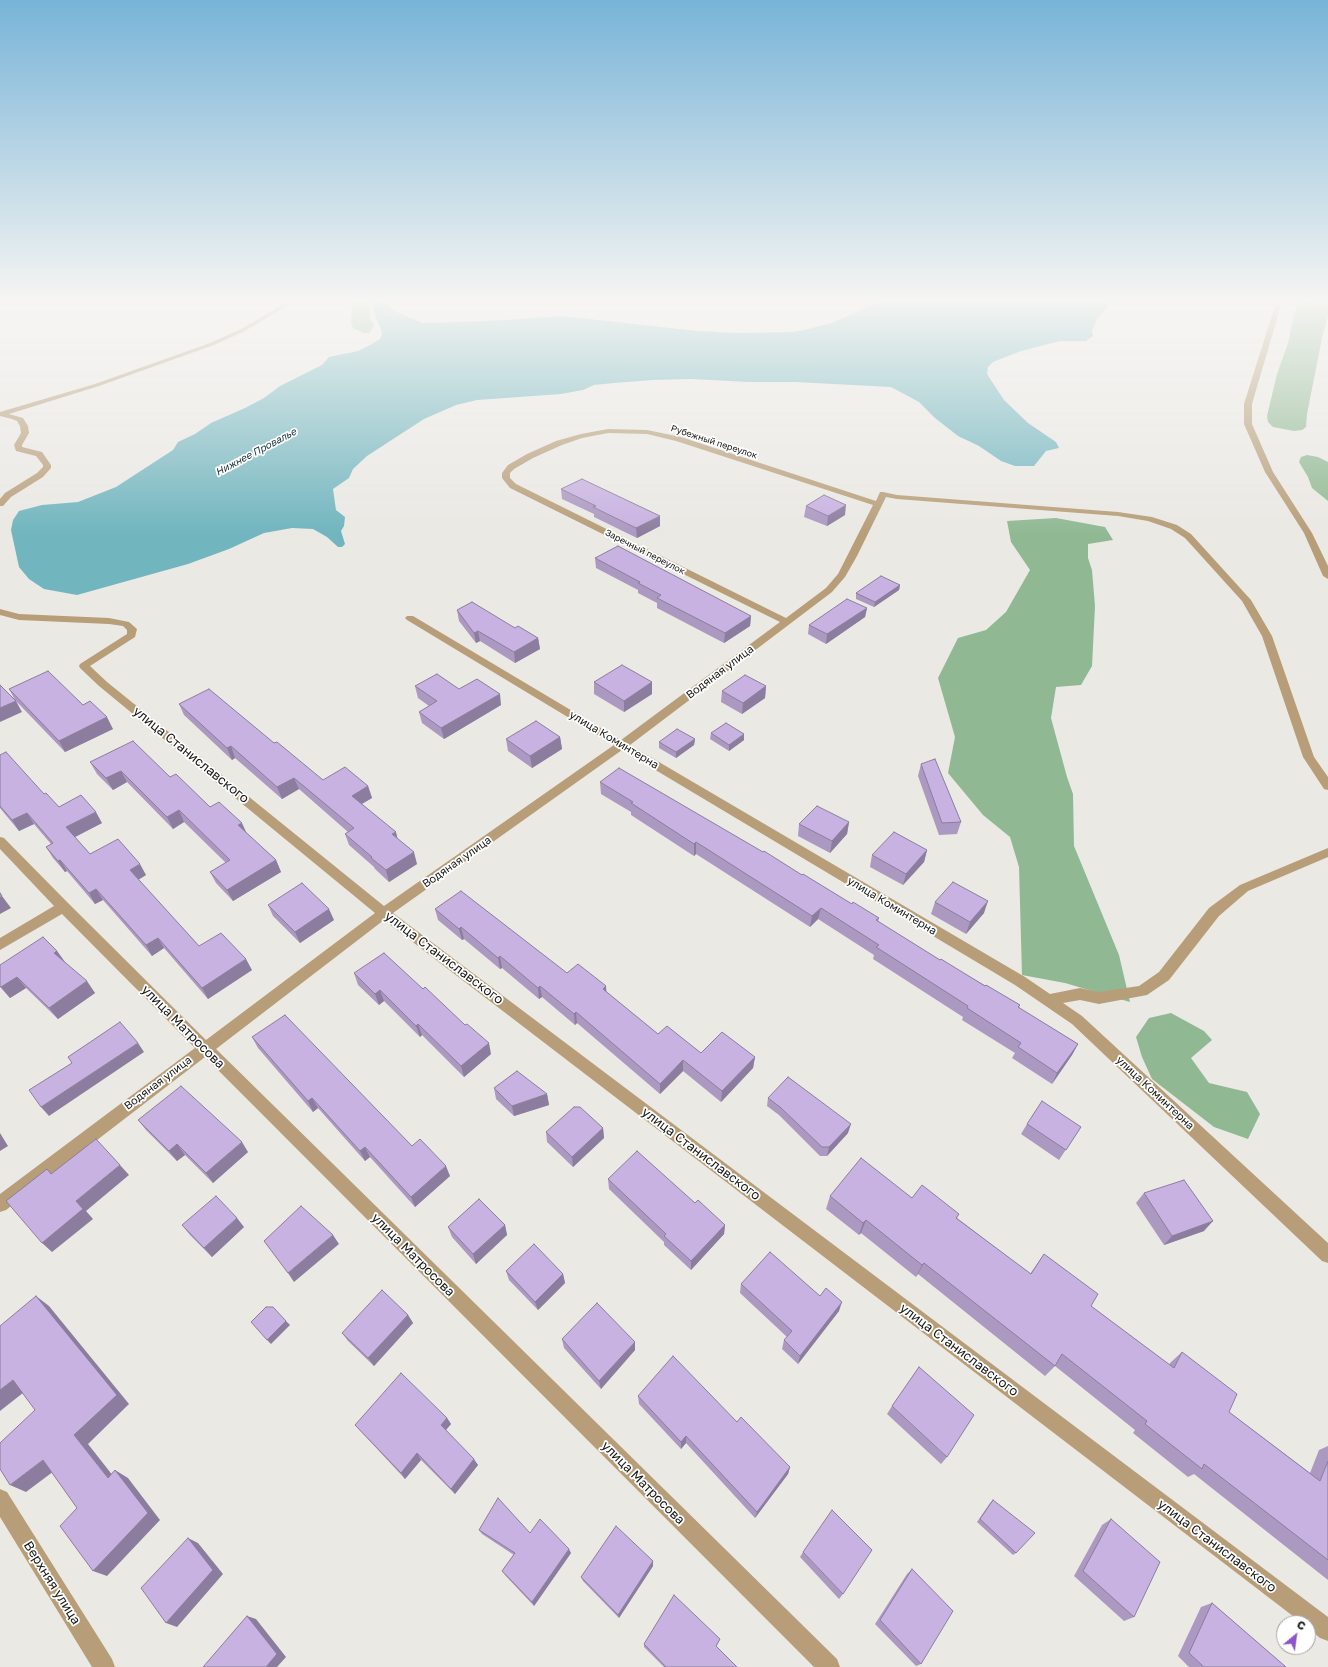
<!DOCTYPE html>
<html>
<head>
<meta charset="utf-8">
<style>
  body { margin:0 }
  #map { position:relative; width:1328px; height:1667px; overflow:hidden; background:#ebe9e4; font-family:"Golos Text",sans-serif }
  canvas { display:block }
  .north { position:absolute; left:1276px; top:1615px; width:40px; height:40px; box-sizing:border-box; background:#fff; border:1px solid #a3a3a2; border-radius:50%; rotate:29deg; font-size:11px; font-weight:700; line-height:16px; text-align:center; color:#181816 }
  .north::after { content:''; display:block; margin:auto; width:14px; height:18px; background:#8d53ca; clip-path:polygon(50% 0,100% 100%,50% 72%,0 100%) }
</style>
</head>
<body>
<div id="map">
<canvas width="1328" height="1667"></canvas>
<div class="north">С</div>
</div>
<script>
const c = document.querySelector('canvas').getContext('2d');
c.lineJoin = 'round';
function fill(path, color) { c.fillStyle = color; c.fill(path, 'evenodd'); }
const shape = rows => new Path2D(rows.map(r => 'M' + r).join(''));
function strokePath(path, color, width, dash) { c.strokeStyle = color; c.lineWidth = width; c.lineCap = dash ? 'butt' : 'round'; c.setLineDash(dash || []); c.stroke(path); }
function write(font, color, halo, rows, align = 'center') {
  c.font = font + ' "Golos Text",sans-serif'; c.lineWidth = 3.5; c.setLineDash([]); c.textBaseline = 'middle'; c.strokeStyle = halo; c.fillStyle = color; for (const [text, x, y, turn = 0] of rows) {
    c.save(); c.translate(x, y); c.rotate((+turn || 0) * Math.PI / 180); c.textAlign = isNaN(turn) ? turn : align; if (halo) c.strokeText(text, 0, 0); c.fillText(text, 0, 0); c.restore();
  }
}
fill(shape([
  [352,302,369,302,370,318,374,325,370,333,364,333,353,328,351,323],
  [1297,302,1326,303,1328,304,1328,316,1322,338,1307,414,1306,427,1302,430,1294,431,1273,427,1268,422,1267,416,1277,374,1288,343],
  [1307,455,1318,457,1328,462,1328,501,1312,488,1308,477,1299,462,1301,457],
  [1056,518,1105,527,1113,540,1088,544,1088,558,1092,570,1095,606,1092,666,1081,685,1056,687,1051,718,1067,777,1073,794,1074,846,1119,955,1130,1002,1065,983,1022,975,1019,867,1010,837,983,815,948,773,955,737,938,678,958,638,986,630,1006,612,1030,570,1011,542,1007,521],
  [1171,1013,1204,1031,1212,1040,1191,1058,1209,1083,1247,1092,1260,1114,1248,1139,1214,1127,1152,1079,1142,1057,1136,1037,1149,1018]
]), '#90b993');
fill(shape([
  [373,302,387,302,388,305,392,310,423,323,488,321,563,316,698,331,736,333,793,332,804,330,832,323,878,302,1112,302,1097,319,1092,330,1093,336,1086,341,1060,341,1021,351,993,362,988,367,987,374,1004,400,1028,423,1056,442,1059,448,1046,451,1034,466,1015,466,1001,461,979,446,958,436,935,418,919,402,891,387,795,382,749,382,691,379,653,380,614,383,594,385,583,390,561,394,477,400,456,405,424,419,367,456,353,469,349,478,333,489,336,510,345,517,344,526,341,531,345,544,342,547,338,547,327,537,313,529,292,528,264,533,229,549,188,564,77,595,44,589,29,579,19,567,11,530,13,520,19,511,42,505,78,502,116,487,173,450,178,442,195,434,211,423,245,408,264,398,280,386,322,365,329,357,358,351,372,344,380,339,382,334,381,329,375,316]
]), '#71b5be');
fill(shape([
  [287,302,294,302,245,331,214,345,99,386,9,414,23,418,28,426,29,433,22,445,22,447,42,452,51,465,51,468,43,477,11,497,3,506,0,506,0,499,5,493,37,473,43,467,43,465,36,456,16,451,14,445,21,433,20,426,17,421,12,419,0,416,0,412,95,384,210,343,241,329,287,302],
  [1276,302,1282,302,1252,404,1252,424,1273,472,1312,533,1328,566,1328,579,1323,576,1304,533,1265,472,1244,424,1244,404,1276,302],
  [608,429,647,430,681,437,876,501,880,492,883,492,897,495,1118,512,1152,517,1177,525,1191,534,1251,600,1272,636,1314,757,1328,777,1328,790,1324,789,1303,757,1262,636,1242,601,1185,538,1171,529,1148,521,1118,516,897,499,886,497,857,556,845,577,832,592,630,745,1025,977,1050,994,1080,988,1099,992,1139,986,1159,972,1209,908,1240,885,1328,848,1328,857,1248,891,1219,916,1169,980,1147,995,1099,1004,1080,1000,1063,1003,1082,1016,1328,1243,1328,1263,1322,1261,1072,1024,1015,985,622,750,393,913,1328,1617,1328,1641,1320,1638,1308,1628,1308,1623,1302,1623,384,920,216,1049,837,1659,840,1667,814,1667,205,1057,6,1210,0,1212,0,1194,195,1048,62,914,0,950,0,938,54,906,0,849,0,837,4,838,68,903,206,1040,375,913,99,686,80,668,79,666,80,664,127,634,127,630,123,626,109,624,19,620,0,615,0,609,19,614,109,618,129,622,137,629,135,637,90,666,107,682,384,906,614,745,407,620,405,618,407,616,413,616,621,740,780,622,510,488,502,478,502,473,508,465,527,454,556,441,581,434,608,429],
  [608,433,647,434,676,441,873,505,838,574,826,588,786,618,516,484,510,478,510,473,514,469,533,458,562,445,582,438,608,433],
  [0,1489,7,1492,112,1659,115,1667,92,1667,0,1517,0,1489]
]), '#b79e79');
fill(shape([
  [561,489,660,526,637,538,594,517,594,514,562,499],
  [806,506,845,515,827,526,804,517],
  [595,558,751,616,750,626,724,643,657,608,657,603,638,593,638,590,596,568],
  [900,585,899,590,874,607,856,599,856,593],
  [867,608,865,617,826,644,808,634,809,625],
  [457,610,515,628,538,638,540,649,515,663,480,641,476,643,459,621],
  [594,682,652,682,652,694,624,712,594,694],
  [415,686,459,689,501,705,444,739,422,723,419,712,429,706,418,698],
  [766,686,765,698,742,714,721,702,722,691],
  [9,689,83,705,113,729,65,752,15,700],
  [179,704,274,743,323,780,368,786,372,798,362,804,398,839,417,864,389,882,375,869,374,867,349,845,345,834,348,832,299,789,282,799,235,758,232,760,184,715],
  [711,733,744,740,729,751,710,739],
  [560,737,562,749,532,768,508,751,506,739],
  [695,739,694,745,676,758,659,748,659,742],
  [0,755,59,807,102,823,75,837,90,854,146,875,138,880,199,946,252,970,208,999,164,948,152,956,103,900,95,904,67,871,65,872,53,858,46,847,51,844,34,824,19,831,0,808],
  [90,762,170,777,246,833,276,860,281,872,233,901,216,883,210,872,226,863,184,822,173,829,127,782,113,790,97,774],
  [921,764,961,822,957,834,939,835,918,776],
  [600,782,802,875,852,904,879,918,878,922,940,960,1020,1005,1019,1008,1078,1044,1072,1055,1052,1084,1012,1058,1015,1053,962,1020,963,1017,873,959,874,955,818,919,810,927,696,854,694,856,631,815,631,812,601,794],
  [849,822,847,834,830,853,798,836,799,824],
  [927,850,924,862,903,885,870,867,872,855],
  [935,902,984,913,966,934,931,914],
  [268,905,334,920,300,943,273,916],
  [435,909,607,993,658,1034,701,1053,755,1057,753,1068,721,1102,683,1071,660,1094,577,1023,575,1025,542,997,539,999,502,968,500,969,464,939,462,940,438,920],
  [57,951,64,961,95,993,58,1019,26,988,10,998,0,987,0,965],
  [354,973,491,1054,464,1077,422,1035,420,1037,384,1001,379,1005,358,985],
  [252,1037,412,1146,450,1176,415,1207,370,1157,365,1161,318,1108,313,1112,258,1048],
  [494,1088,547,1094,549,1105,514,1116,496,1099],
  [768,1098,848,1133,827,1156,820,1156,779,1115,767,1106],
  [138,1120,248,1152,213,1183,185,1155,177,1161,146,1130],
  [1027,1124,1081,1127,1059,1160,1021,1134],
  [603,1128,604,1138,573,1167,547,1142,546,1132],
  [608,1179,695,1203,725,1225,724,1234,691,1270,664,1245,664,1242,609,1189],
  [1144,1193,1204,1231,1164,1245,1136,1203],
  [830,1196,912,1198,959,1214,957,1218,1030,1274,1044,1254,1091,1306,1169,1365,1170,1363,1182,1352,1229,1412,1310,1473,1319,1450,1328,1446,1328,1580,1194,1474,1188,1477,1133,1433,1135,1430,1055,1366,1045,1376,918,1274,916,1277,861,1233,859,1235,826,1209],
  [182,1225,244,1227,212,1257,190,1235],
  [505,1225,507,1235,476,1264,452,1237,448,1227],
  [506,1271,563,1274,565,1283,538,1310,509,1280],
  [741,1284,820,1296,839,1311,798,1364,782,1349,784,1340,787,1337,740,1293],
  [408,1315,413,1323,374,1366,348,1341,342,1333],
  [562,1339,635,1350,601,1389,564,1348],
  [638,1396,737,1422,790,1467,788,1474,755,1518,686,1443,681,1449,639,1404],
  [892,1406,947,1457,941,1464,887,1414],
  [447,1418,451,1424,446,1430,478,1465,455,1494,421,1460,405,1479,355,1425],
  [993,1500,1016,1553,1013,1555,977,1522,990,1503],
  [1111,1519,1134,1617,1124,1621,1074,1576,1102,1525],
  [479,1530,571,1553,534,1606,505,1575,502,1571,514,1555,482,1534],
  [803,1552,843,1594,839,1599,800,1557],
  [653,1561,653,1566,619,1618,583,1581,581,1577],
  [912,1569,921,1664,916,1666,875,1624,907,1574],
  [1212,1603,1286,1667,1189,1667,1178,1656,1201,1607],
  [720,1639,716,1647,737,1667,664,1667,644,1647,644,1644]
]), '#ac99c2');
fill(shape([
  [846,505,845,515,827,526,828,516],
  [660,516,660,526,637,538,636,528],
  [900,585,899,590,874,607,875,602],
  [867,608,865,617,826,644,827,634],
  [751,616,750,626,724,643,725,633],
  [478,631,480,641,476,643,474,633],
  [538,638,540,649,515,663,514,652],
  [652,682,652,694,624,712,624,701],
  [766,686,765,698,742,714,743,703],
  [500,694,501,705,444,739,441,728],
  [16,701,22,712,0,722,0,708],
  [107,717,113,729,65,752,59,741],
  [744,734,744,740,729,751,729,745],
  [560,737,562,749,532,768,530,756],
  [695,739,694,745,676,758,676,752],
  [231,746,235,758,232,760,227,748],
  [121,771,127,782,113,790,106,778],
  [294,778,299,789,282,799,277,787],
  [368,786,372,798,356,807,352,796],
  [179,810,184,822,173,829,167,817],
  [96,812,102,823,73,838,66,827],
  [27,813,34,824,19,831,12,820],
  [849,822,847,834,830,853,832,841],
  [242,823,247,834,238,825],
  [396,832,399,844,392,834],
  [696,842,696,854,694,856,694,844],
  [927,850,924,862,903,885,906,874],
  [414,852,417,864,389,882,386,870],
  [60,860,67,871,65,872,58,861],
  [276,860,281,872,233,901,227,890],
  [140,864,146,875,136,881,130,870],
  [96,889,103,900,95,904,89,893],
  [2,896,11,908,0,914,0,898],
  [988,901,984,913,966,934,970,922],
  [821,908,818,919,810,927,812,916],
  [329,909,334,920,300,943,295,932],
  [461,927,464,939,462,940,459,929],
  [158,938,164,948,152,956,146,945],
  [57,951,65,962,54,953],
  [500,956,502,968,500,969,498,958],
  [246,959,252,970,208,999,202,988],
  [17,977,26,988,10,998,1,987],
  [87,981,95,993,58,1019,49,1008],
  [540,986,542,997,539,999,538,988],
  [606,986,607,998,603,989],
  [380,990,384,1001,379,1005,375,994],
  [576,1012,577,1023,575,1025,574,1014],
  [418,1024,422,1035,420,1037,416,1026],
  [138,1043,144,1052,49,1116,41,1107],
  [489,1043,491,1054,464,1077,461,1066],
  [1078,1044,1072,1055,1052,1084,1057,1073],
  [755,1057,753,1068,721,1102,722,1091],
  [683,1060,683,1071,660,1094,660,1084],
  [547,1094,549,1105,514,1116,512,1106],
  [312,1098,318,1108,313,1112,308,1101],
  [851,1124,848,1133,827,1156,829,1147],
  [603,1128,604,1138,573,1167,572,1157],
  [0,1133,8,1146,0,1151],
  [242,1142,248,1152,213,1183,206,1173],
  [177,1144,185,1155,177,1161,169,1151],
  [365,1147,370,1157,365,1161,360,1151],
  [120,1165,129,1175,86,1211,93,1219,52,1252,42,1243,76,1201],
  [446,1166,450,1176,415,1207,411,1197],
  [237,1218,244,1227,212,1257,204,1248],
  [866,1220,861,1233,859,1235,863,1223],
  [1213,1221,1204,1231,1164,1245,1172,1236],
  [505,1225,507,1235,476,1264,473,1254],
  [725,1225,724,1234,691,1270,691,1261],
  [333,1235,339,1244,294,1282,288,1273],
  [924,1263,918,1274,916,1277,922,1265],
  [563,1274,565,1283,538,1310,535,1302],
  [36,1296,49,1306,129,1404,88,1444,121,1486,108,1478,74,1435],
  [842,1302,839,1311,798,1364,800,1356],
  [408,1315,413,1323,374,1366,368,1358],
  [286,1321,290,1325,271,1344,267,1340],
  [635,1342,635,1350,601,1389,599,1381],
  [13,1380,28,1389,0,1411,0,1390],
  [447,1418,451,1424,445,1431,441,1425],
  [686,1436,686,1443,681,1449,681,1442],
  [417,1453,421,1460,405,1479,401,1473],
  [474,1459,478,1465,455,1494,451,1489],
  [43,1460,58,1468,26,1492,10,1485],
  [790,1467,788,1474,755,1518,757,1512],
  [115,1470,128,1478,160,1520,107,1576,93,1571],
  [188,1538,198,1543,223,1574,177,1627,166,1623],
  [569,1549,571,1553,534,1606,532,1602],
  [653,1561,653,1566,619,1618,618,1615],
  [247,1616,256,1619,286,1657,277,1667,266,1667]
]), '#8c7d9e');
const building = shape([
  [582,479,660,516,636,528,593,507,596,506,561,489,582,479],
  [824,495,846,505,828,516,806,506,824,495],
  [618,546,751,616,725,633,657,598,661,595,638,583,640,582,595,558,618,546],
  [881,576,900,585,875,602,856,593,881,576],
  [847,599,867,608,827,634,809,625,847,599],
  [472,602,515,628,518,626,538,638,514,652,478,631,474,633,457,610,472,602],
  [622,665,652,682,624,701,594,682,622,665],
  [48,671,83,705,90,701,107,717,59,741,9,689,48,671],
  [437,674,459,689,477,679,500,694,441,728,419,712,437,701,415,686,437,674],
  [745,675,766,686,743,703,722,691,745,675],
  [0,685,16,701,0,708,0,685],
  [209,689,274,743,277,742,323,780,345,767,368,786,352,796,396,832,392,834,414,852,386,870,371,858,372,857,345,834,354,828,294,778,277,787,231,746,227,748,179,704,209,689],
  [536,721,560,737,530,756,506,739,536,721],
  [726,723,744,734,729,745,711,733,726,723],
  [677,729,695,739,676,752,659,742,677,729],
  [133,741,170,777,176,774,210,807,219,802,242,823,238,825,276,860,227,890,210,872,230,860,179,810,167,817,121,771,106,778,90,762,133,741],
  [6,752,44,794,46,793,59,807,81,795,96,812,66,827,90,854,118,839,140,864,130,870,199,946,221,933,246,959,202,988,158,938,146,945,96,889,89,893,60,860,58,861,46,847,53,843,27,813,12,820,0,806,0,755,6,752],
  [935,759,961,822,942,823,921,764,935,759],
  [619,768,763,852,764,851,802,875,803,874,852,904,853,902,879,918,876,920,940,960,941,959,985,986,986,985,1020,1005,1018,1007,1078,1044,1057,1073,1018,1047,1021,1043,967,1008,968,1006,876,947,879,945,821,908,812,916,696,842,694,844,631,803,633,802,600,782,619,768],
  [817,806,849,822,832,841,799,824,817,806],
  [894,832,927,850,906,874,872,855,894,832],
  [953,882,988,901,970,922,935,902,953,882],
  [302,883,329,909,295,932,268,905,302,883],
  [461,891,567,973,578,964,606,986,603,989,658,1034,667,1026,701,1053,722,1032,755,1057,722,1091,683,1060,660,1084,576,1012,574,1014,540,986,538,988,500,956,498,958,461,927,459,929,435,909,461,891],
  [0,893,2,896,0,898,0,893],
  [43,937,57,951,54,953,87,981,49,1008,17,977,1,987,0,986,0,965,43,937],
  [384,953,423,989,425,987,465,1025,467,1024,489,1043,461,1066,418,1024,416,1026,380,990,375,994,354,973,384,953],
  [285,1015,412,1146,420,1139,446,1166,411,1197,365,1147,360,1151,312,1098,308,1101,252,1037,285,1015],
  [120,1022,138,1043,41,1107,29,1090,72,1063,68,1057,120,1022],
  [517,1071,547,1094,512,1106,494,1088,517,1071],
  [788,1077,851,1124,829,1147,822,1147,780,1107,768,1098,788,1077],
  [181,1086,242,1142,206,1173,177,1144,169,1151,138,1120,181,1086],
  [1042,1101,1081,1127,1066,1150,1027,1124,1042,1101],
  [574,1107,580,1107,603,1128,572,1157,546,1132,574,1107],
  [96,1139,120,1165,76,1201,83,1209,42,1243,6,1201,47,1169,51,1174,96,1139],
  [637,1151,695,1203,698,1200,725,1225,691,1261,664,1236,666,1234,608,1179,637,1151],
  [861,1158,912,1198,922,1185,959,1214,956,1218,1031,1274,1044,1254,1098,1294,1091,1306,1174,1368,1182,1352,1237,1394,1229,1412,1320,1481,1328,1461,1328,1560,1204,1464,1202,1469,1145,1424,1147,1421,1062,1354,1055,1366,924,1263,922,1265,866,1220,863,1223,830,1196,861,1158],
  [1184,1180,1213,1221,1172,1236,1144,1193,1184,1180],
  [216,1196,237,1218,204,1248,182,1225,216,1196],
  [479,1199,505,1225,473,1254,448,1227,479,1199],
  [301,1206,333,1235,288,1273,264,1241,301,1206],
  [534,1244,563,1274,535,1302,506,1271,534,1244],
  [770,1252,820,1296,826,1288,842,1302,800,1356,784,1340,792,1331,741,1284,770,1252],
  [382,1290,408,1315,368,1358,342,1333,382,1290],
  [36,1296,117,1395,74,1435,108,1478,115,1470,148,1513,93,1571,60,1526,77,1508,43,1460,10,1485,0,1469,0,1443,35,1410,13,1380,0,1390,0,1326,36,1296],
  [597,1303,635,1342,599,1381,562,1339,597,1303],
  [266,1307,273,1307,286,1321,267,1340,251,1322,266,1307],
  [673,1356,737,1422,741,1417,790,1467,757,1512,686,1436,681,1442,638,1396,673,1356],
  [919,1367,974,1415,947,1457,892,1406,919,1367],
  [401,1373,447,1418,441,1425,474,1459,451,1489,417,1453,401,1473,355,1425,401,1373],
  [498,1498,530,1533,540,1519,569,1549,532,1602,502,1571,515,1553,479,1530,498,1498],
  [993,1500,1035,1533,1016,1553,980,1519,993,1500],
  [832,1510,872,1550,843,1594,803,1552,832,1510],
  [1111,1519,1160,1562,1134,1617,1083,1571,1111,1519],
  [616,1526,653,1561,618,1615,581,1577,616,1526],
  [188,1538,213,1570,166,1623,141,1588,188,1538],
  [912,1569,953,1611,921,1664,880,1620,912,1569],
  [674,1595,720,1639,716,1646,737,1667,666,1667,644,1644,674,1595],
  [1212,1603,1286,1667,1204,1667,1189,1653,1212,1603],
  [247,1616,277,1654,266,1667,203,1667,247,1616]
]);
fill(building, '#c8b2e1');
strokePath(building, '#8c7d9e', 1);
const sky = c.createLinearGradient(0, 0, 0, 535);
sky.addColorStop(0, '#78b4d7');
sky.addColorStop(0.56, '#f6f5f3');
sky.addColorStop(1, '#f6f5f300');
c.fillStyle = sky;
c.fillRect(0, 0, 1328, 535);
write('9px', '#181816', '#fff', [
  ["Рубежный переулок",714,442,18],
  ["Заречный переулок",645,552,27]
]);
write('italic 10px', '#133539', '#fff', [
  ["Нижнее Провалье",256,452,-28]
]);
write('11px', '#181816', '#fff', [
  ["Водяная улица",720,672,-37],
  ["улица Коминтерна",614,740,31],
  ["Водяная улица",457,862,-35],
  ["улица Коминтерна",892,906,31],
  ["Водяная улица",158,1083,-37],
  ["улица Коминтерна",1155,1093,43]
]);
write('13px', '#181816', '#fff', [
  ["улица Станиславского",191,755,39],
  ["улица Станиславского",444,958,37],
  ["улица Матросова",183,1027,45],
  ["улица Станиславского",701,1154,37],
  ["улица Матросова",413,1255,45],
  ["улица Станиславского",959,1350,37],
  ["улица Матросова",643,1483,45],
  ["улица Станиславского",1217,1546,37],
  ["Верхняя улица",52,1583,58]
]);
</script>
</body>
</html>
